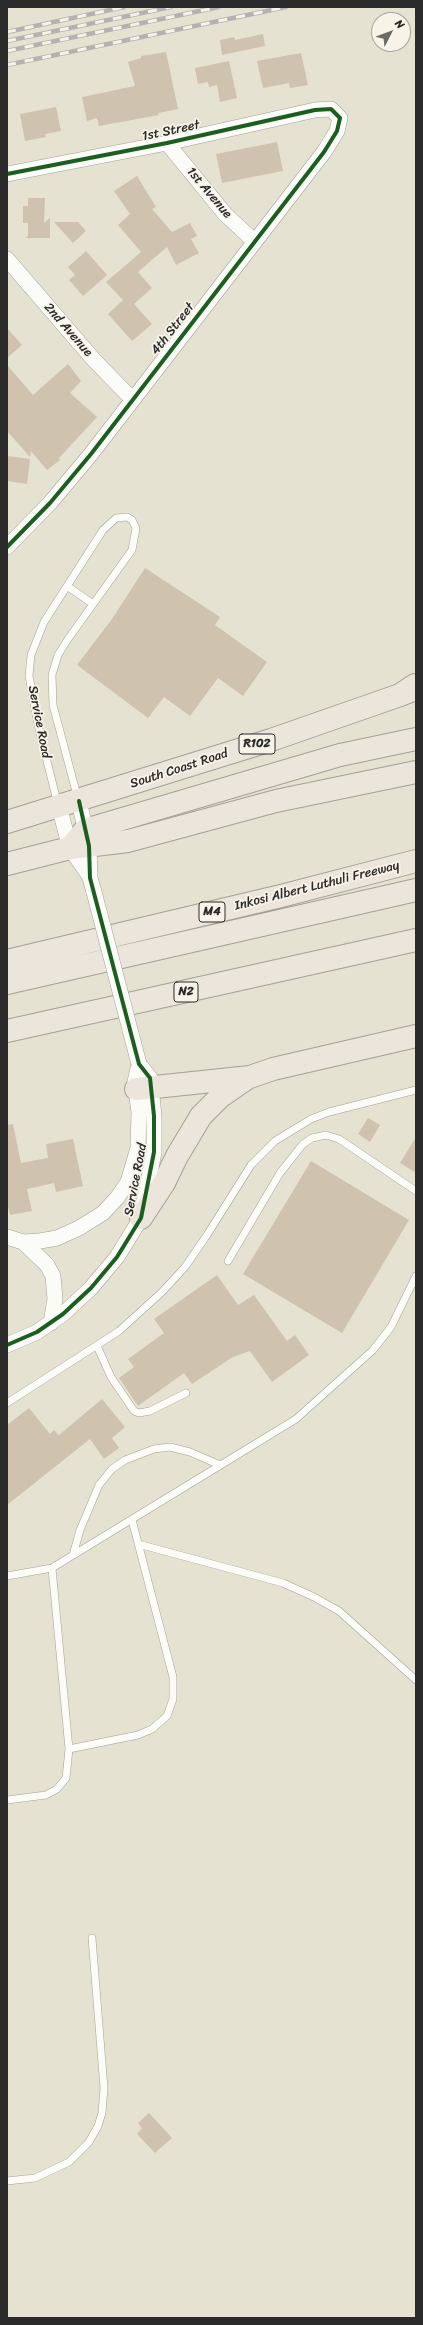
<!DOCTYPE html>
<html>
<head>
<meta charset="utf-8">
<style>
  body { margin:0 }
  #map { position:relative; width:423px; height:2325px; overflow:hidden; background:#e6e2d2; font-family:Sriracha,sans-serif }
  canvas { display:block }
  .frame { position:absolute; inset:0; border:8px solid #2b2b2b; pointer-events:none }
  .north { position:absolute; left:371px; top:12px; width:40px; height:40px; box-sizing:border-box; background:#f7f3e8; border:1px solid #a5a39c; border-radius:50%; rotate:48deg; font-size:11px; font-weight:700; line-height:16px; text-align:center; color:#2b2b2b }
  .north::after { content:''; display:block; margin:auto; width:14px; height:18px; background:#6c6b65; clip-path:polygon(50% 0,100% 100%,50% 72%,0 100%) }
</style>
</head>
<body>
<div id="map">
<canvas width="423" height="2325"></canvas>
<div class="frame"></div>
<div class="north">N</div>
</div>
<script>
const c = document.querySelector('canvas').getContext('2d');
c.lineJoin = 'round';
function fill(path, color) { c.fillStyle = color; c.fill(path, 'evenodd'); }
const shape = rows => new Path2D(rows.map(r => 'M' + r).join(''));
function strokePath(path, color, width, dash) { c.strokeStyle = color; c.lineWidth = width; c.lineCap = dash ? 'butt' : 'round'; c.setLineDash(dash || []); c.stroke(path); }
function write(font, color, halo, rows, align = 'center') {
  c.font = font + ' Sriracha,sans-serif'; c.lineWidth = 3.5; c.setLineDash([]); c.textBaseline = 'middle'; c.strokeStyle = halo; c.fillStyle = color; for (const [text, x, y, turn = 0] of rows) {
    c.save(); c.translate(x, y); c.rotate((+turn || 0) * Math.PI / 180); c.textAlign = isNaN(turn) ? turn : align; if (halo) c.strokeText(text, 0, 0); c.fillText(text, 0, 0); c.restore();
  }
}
fill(shape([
  [263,34,265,46,222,55,220,40,234,37,235,40],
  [166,52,178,109,158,113,159,115,99,126,97,118,87,121,82,97,135,86,128,62,141,58,141,56],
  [301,53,308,85,290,88,289,83,263,88,257,61],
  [229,61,237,98,220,102,217,85,209,87,208,82,198,84,195,68],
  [56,107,61,131,45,134,46,137,25,141,20,114],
  [277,142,283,171,222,183,216,154],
  [137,176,156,207,152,209,172,232,190,223,197,236,191,239,199,253,176,265,167,247,138,272,152,288,134,304,152,324,132,341,108,314,123,300,106,282,141,252,118,225,130,214,114,191],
  [28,198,45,198,44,223,50,218,50,238,25,238,28,236,28,223,23,223,23,206,28,206],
  [54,222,78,222,86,231,73,243],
  [86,251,107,275,83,296,69,280,75,275,68,267],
  [7,328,22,345,7,358],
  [68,364,81,381,70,393,97,417,59,458,60,460,47,470,31,451,30,457,7,431,7,365,33,395],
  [7,456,30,459,27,484,7,481],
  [145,568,220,617,215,625,267,662,243,696,218,678,190,716,164,697,148,718,77,665,112,619],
  [368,1118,380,1125,370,1142,358,1134],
  [13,1124,21,1163,48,1158,46,1144,73,1139,83,1186,56,1192,54,1183,27,1189,32,1211,10,1215,7,1202,7,1125],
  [416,1137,416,1173,400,1163],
  [311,1161,409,1220,342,1333,243,1274],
  [217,1275,238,1305,254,1295,287,1341,295,1335,309,1355,272,1382,250,1351,233,1357,192,1384,184,1373,138,1406,119,1378,134,1367,128,1359,164,1333,154,1319],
  [102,1399,125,1427,112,1438,119,1448,104,1459,90,1439,7,1505,7,1425,29,1408,50,1434,54,1430,59,1435],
  [149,2113,172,2138,155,2153,137,2134,142,2128,138,2123]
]), '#cfc2ae');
const lane = shape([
  [67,586,93,604],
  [58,805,39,729,29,676,31,655,44,622,103,530,116,518,127,517,132,520,136,528,132,550,68,639,58,655,52,675,53,705,78,799],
  [228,1261,280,1173,303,1144,312,1138,326,1135,339,1139,416,1191],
  [97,1346,111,1377,134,1411,139,1413,150,1411,186,1393],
  [7,1403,119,1331,162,1292,185,1267,207,1235,251,1165,275,1141,311,1119,329,1112,416,1090],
  [138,1544,283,1583,314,1597,339,1611,416,1680],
  [73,1555,80,1530,99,1485,112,1469,125,1460,154,1449,170,1447,190,1452,220,1465],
  [52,1568,296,1419,373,1350,391,1327,416,1276],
  [7,1576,52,1568,69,1749,66,1778,57,1789,46,1795,7,1800],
  [69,1749,138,1735,152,1729,167,1716,173,1699,173,1677,132,1520],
  [7,2181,35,2178,69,2162,89,2142,98,2126,102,2113,104,2088,92,1938]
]);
const street = shape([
  [167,143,225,214,254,241],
  [7,174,167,143,315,110,331,109,340,118,337,131,324,152,91,454,50,503,7,547],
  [7,259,94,360,132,399],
  [79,801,89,846,90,878,94,892],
  [59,806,70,848,90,877],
  [7,1237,23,1242,40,1241,57,1238,79,1228,103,1213,117,1198,128,1182,138,1148,139,1112,135,1082,139,1064],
  [23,1242,47,1265,53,1276,55,1299,51,1323],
  [7,1345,37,1332,63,1314,91,1288,117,1257,141,1218,154,1152,154,1116,150,1078,139,1064]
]);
const primary = shape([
  [7,822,271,740,400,695,415,685],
  [7,864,70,848,128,841,276,801,416,772]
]);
const highway = shape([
  [400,695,416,689],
  [70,848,85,830,340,755,416,739],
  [7,961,281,896,416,861],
  [7,983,416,890],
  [7,1031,416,940],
  [136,1089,250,1077,273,1069,416,1036],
  [141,1218,164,1183,177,1156,201,1116,220,1097,246,1079]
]);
strokePath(lane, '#a2a097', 8);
strokePath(street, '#a2a097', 16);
strokePath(primary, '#a2a097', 24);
strokePath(highway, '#a2a097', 24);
strokePath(lane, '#fbfbf8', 7);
strokePath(street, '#fbfbf8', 15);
strokePath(primary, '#ece5db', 22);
strokePath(highway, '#ece5db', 22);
const rail = shape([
  [7,32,124,7],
  [7,41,171,7],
  [7,51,219,7],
  [7,65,286,7]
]);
strokePath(rail, '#b3b2b0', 4.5);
strokePath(rail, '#f7f3e8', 3, [9]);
const streetBridge = shape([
  [94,892,139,1064]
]);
strokePath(streetBridge, '#a2a097', 16, []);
strokePath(streetBridge, '#fbfbf8', 15);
strokePath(shape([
  [7,174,167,143,315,110,331,109,340,118,337,131,324,152,91,454,50,503,7,547],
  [7,1345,37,1332,63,1314,91,1288,117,1257,141,1218,154,1152,154,1116,150,1078,139,1064,90,878,89,846,79,801]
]), '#1b5e20', 4);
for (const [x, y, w] of [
  [257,744,36],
  [212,912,26],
  [186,992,24]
]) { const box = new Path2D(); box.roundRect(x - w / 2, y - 10, w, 20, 3); c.fillStyle = '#f7f3e8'; c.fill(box); strokePath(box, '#2b2b2b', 1); }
write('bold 12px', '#2b2b2b', null, [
  ["R102",257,744],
  ["M4",212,912],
  ["N2",186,992]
]);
write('13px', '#2b2b2b', '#f7f3e8', [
  ["1st Street",171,131,-12],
  ["1st Avenue",209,193,50],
  ["4th Street",173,329,-52],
  ["2nd Avenue",68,330,49],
  ["Service Road",39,722,79],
  ["South Coast Road",179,769,-18],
  ["Inkosi Albert Luthuli Freeway",317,886,-14],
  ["Service Road",136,1180,-79]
]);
</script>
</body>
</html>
